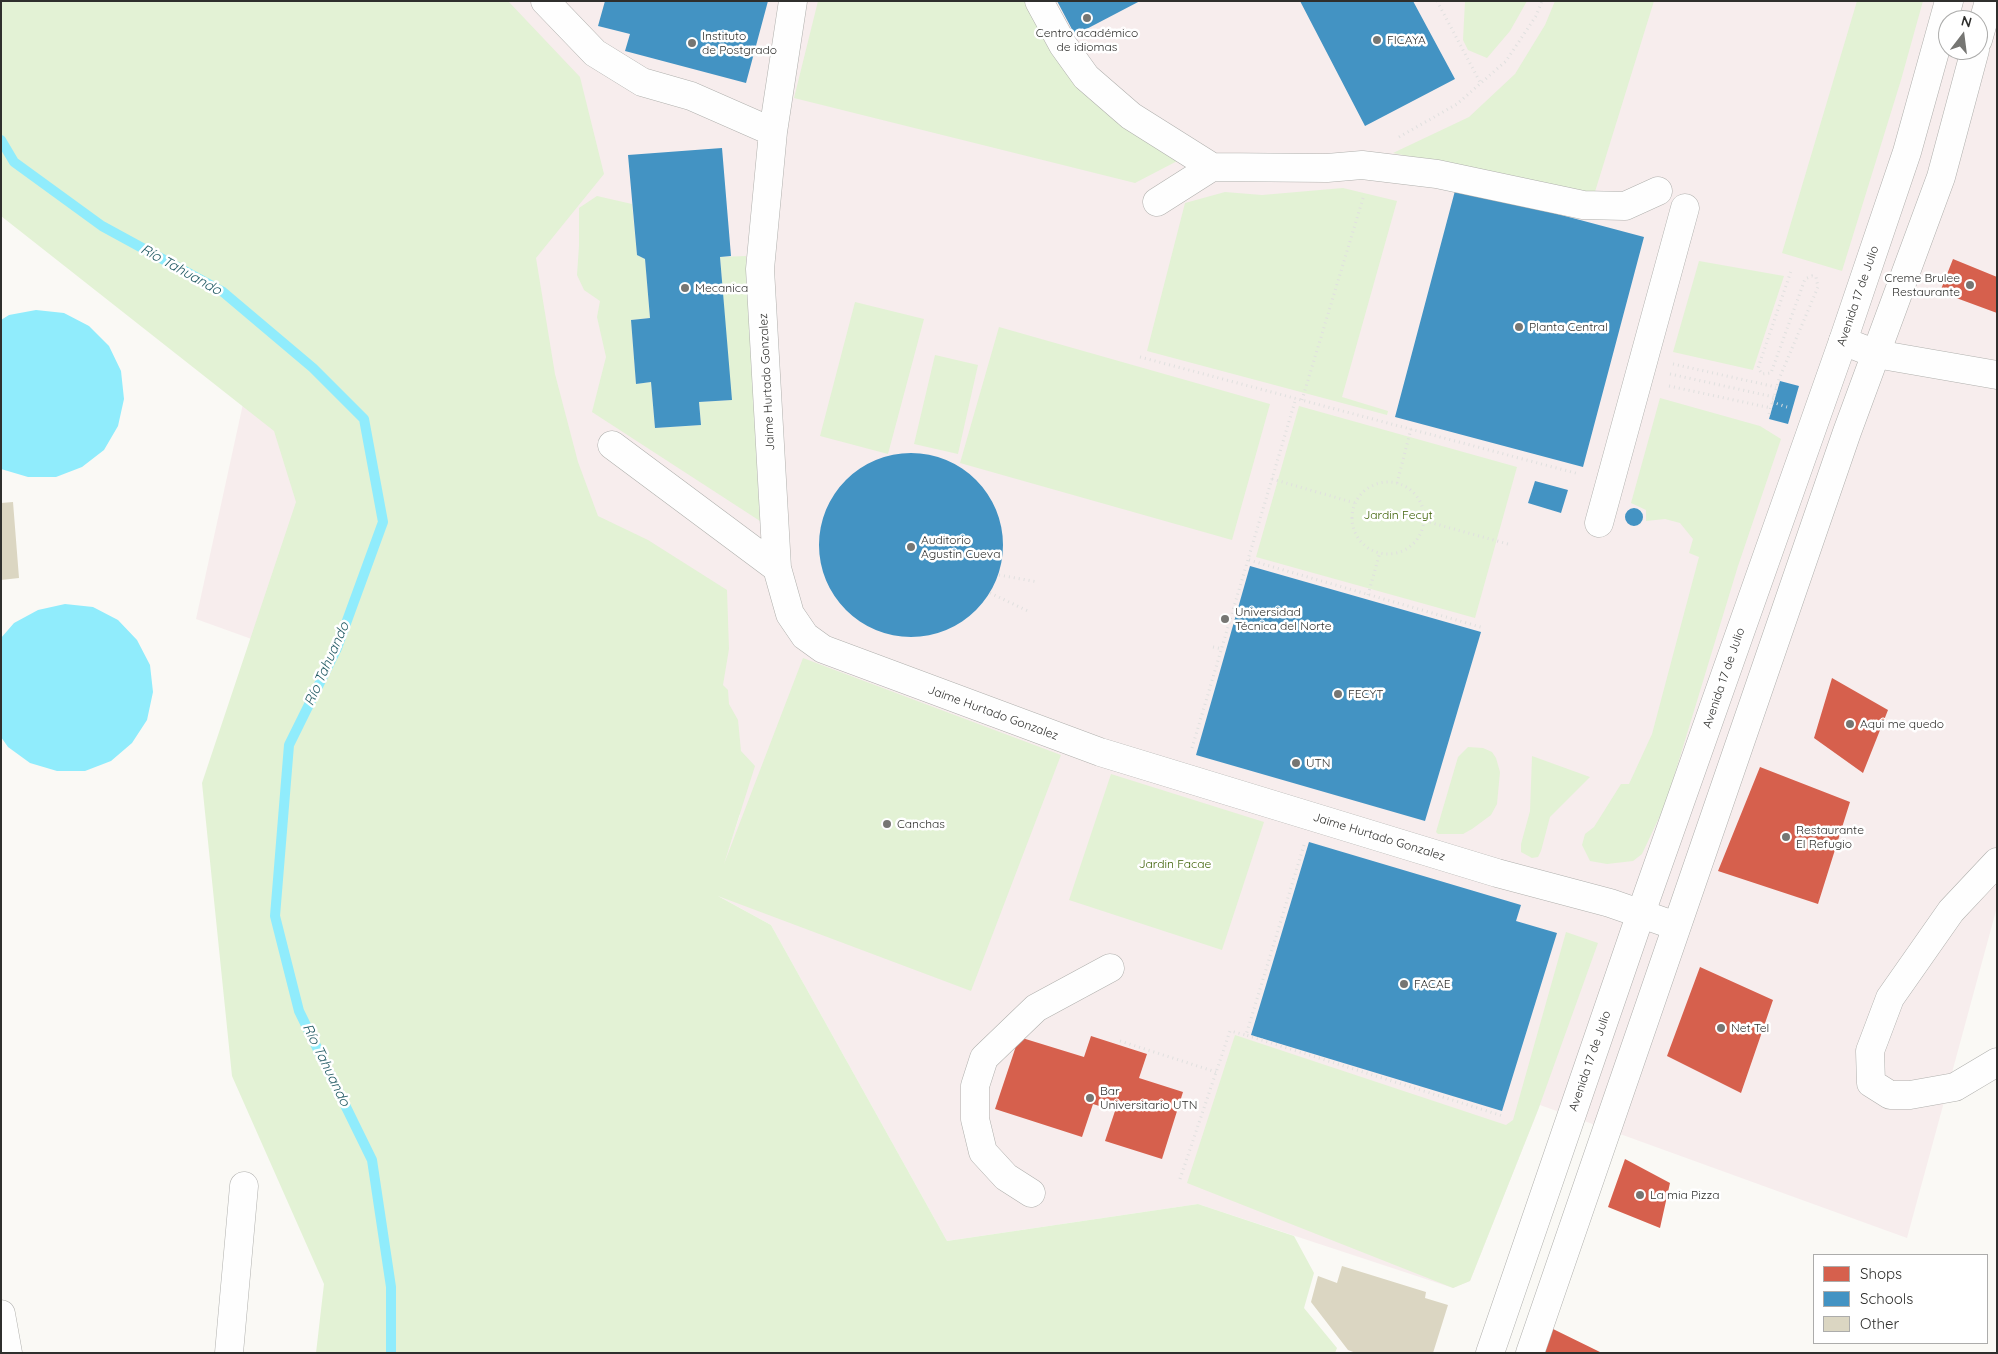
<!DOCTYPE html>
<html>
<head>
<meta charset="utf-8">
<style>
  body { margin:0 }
  #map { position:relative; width:1998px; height:1354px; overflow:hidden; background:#faf9f5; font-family:Quicksand,sans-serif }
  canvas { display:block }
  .frame { position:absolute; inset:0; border:2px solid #2f2f2d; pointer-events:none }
  .legend { position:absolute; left:1813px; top:1254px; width:175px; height:90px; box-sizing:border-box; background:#fff; border:1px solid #acacab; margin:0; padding:6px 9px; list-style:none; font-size:15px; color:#2f2f2d }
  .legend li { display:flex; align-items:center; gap:10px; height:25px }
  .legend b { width:25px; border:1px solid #acacab }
  .north { position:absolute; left:1938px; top:10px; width:50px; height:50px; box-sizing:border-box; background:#fff; border:1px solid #acacab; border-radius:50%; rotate:15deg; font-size:14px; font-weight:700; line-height:20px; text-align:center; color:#2f2f2d }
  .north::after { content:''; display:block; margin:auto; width:18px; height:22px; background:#767673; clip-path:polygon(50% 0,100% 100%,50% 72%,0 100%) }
</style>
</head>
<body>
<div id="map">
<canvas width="1998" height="1354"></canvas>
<div class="frame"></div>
<ul class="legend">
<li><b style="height:14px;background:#d6604d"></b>Shops</li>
<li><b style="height:14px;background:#4393c3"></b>Schools</li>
<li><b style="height:14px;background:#dbd6c2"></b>Other</li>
</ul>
<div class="north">N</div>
</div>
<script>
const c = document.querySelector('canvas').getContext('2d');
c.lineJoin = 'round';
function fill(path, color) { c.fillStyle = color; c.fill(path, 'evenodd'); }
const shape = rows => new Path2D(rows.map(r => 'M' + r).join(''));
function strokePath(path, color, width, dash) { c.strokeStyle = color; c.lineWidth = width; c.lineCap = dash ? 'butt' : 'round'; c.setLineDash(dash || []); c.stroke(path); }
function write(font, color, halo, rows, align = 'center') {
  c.font = font + ' Quicksand,sans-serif'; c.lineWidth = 5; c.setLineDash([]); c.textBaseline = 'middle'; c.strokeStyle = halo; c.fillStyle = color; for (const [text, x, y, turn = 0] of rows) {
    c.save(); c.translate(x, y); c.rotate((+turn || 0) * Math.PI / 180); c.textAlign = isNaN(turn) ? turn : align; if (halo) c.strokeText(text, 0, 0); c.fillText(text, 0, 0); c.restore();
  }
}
fill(shape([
  [331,1,1997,1,1997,907,1907,1238,1540,1105,1470,1281,1453,1288,1198,1204,947,1241,771,925,713,893,740,815,196,619],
  [1948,20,1978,20,1978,50,1948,50]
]), '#f7eded');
fill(shape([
  [1,1,508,1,580,77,604,174,536,258,555,374,578,462,598,516,648,540,727,590,729,649,723,685,728,690,729,704,738,720,741,751,755,766,724,864,803,658,1061,755,971,991,718,896,771,925,947,1241,1198,1204,1294,1236,1314,1273,1304,1308,1337,1348,1335,1353,316,1353,324,1284,232,1076,202,783,296,502,274,431,1,216],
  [818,1,1028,1,1183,158,1135,183,794,98],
  [1465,1,1527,1,1510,31,1487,58,1468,50,1463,40],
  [1555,1,1654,1,1594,195,1393,153,1469,117,1515,74,1545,25],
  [1857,1,1923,1,1901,80,1842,271,1782,253],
  [1343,188,1397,201,1342,397,1388,411,1387,415,1147,351,1185,203,1225,192,1262,195],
  [597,196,632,204,637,255,645,259,650,318,631,320,636,384,651,382,655,428,701,425,699,402,731,400,720,257,746,256,760,521,592,412,606,357,597,317,600,301,584,290,577,275,579,246,579,208],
  [1699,261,1784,276,1753,370,1673,352],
  [855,302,924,319,888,454,820,436],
  [999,327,1270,404,1232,540,960,463],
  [935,355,978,365,958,454,914,444],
  [1660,398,1760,426,1781,439,1738,566,1666,803,1642,854,1633,861,1607,864,1590,861,1582,845,1585,834,1594,827,1621,784,1629,784,1652,734,1699,557,1689,553,1693,539,1680,523,1665,519,1646,521,1646,510,1631,503],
  [1299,406,1517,467,1475,618,1256,557],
  [1468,747,1483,748,1492,752,1496,758,1500,772,1497,804,1491,815,1472,829,1463,834,1438,834,1436,832,1458,757],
  [1532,756,1590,777,1550,817,1541,851,1538,857,1532,858,1521,852,1521,844,1530,811],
  [1111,774,1264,822,1222,950,1069,900],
  [1566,932,1598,943,1538,1110,1470,1281,1453,1288,1187,1183,1235,1035,1506,1125,1513,1120]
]), '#e3f2d5');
fill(shape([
  [36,310,64,313,89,326,109,346,121,371,124,399,118,426,104,450,82,467,56,477,28,477,1,469,1,320,9,315],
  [65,604,93,607,118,620,137,640,150,665,153,692,147,720,132,743,111,761,85,771,57,771,30,763,8,747,1,737,1,638,14,623,38,610]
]), '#90ecfc');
fill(shape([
  [1953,259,1997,277,1997,313,1940,292],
  [1832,678,1888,710,1863,773,1814,738],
  [1760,767,1850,802,1818,904,1718,871],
  [1700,967,1773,1000,1741,1093,1667,1056],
  [1091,1036,1147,1054,1139,1078,1183,1092,1162,1159,1105,1141,1115,1111,1093,1104,1082,1137,995,1109,1019,1037,1084,1057],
  [1625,1159,1670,1183,1660,1228,1608,1207],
  [1551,1328,1602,1353,1543,1353]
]), '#d6604d');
fill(shape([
  [605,1,768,1,746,83,625,51,630,34,598,26],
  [1057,1,1140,1,1075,35],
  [1300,1,1413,1,1455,79,1365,126],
  [722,148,731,256,720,257,732,400,699,402,701,425,655,428,651,382,636,384,631,320,650,318,645,259,637,255,628,155],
  [1456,187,1644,237,1583,467,1395,417],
  [1780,381,1799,386,1788,424,1769,419],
  '819 545a92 92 0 1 1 184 0a92 92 0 1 1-184 0Z',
  [1535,481,1568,490,1561,513,1528,503],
  '1625 517a9 9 0 1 1 18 0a9 9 0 1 1-18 0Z',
  [1250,566,1481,632,1425,821,1196,755],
  [1309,842,1521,905,1516,921,1557,933,1502,1111,1251,1035]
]), '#4393c3');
strokePath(shape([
  [1,140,14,162,102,226,223,292,313,368,364,419,383,522,337,648,289,745,275,916,299,1011,372,1160,391,1287,391,1353]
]), '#90ecfc', 10);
fill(shape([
  [13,502,19,578,1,580,1,503],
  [1342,1266,1426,1292,1425,1298,1448,1305,1433,1353,1356,1353,1348,1350,1311,1302,1318,1276,1337,1283]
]), '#dbd6c2');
const minor = shape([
  [545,1,595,53,642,82,691,96,773,132],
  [793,1,773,132,760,269,777,568,790,614,805,636,823,649,1100,752,1497,873,1610,903,1676,926],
  [1039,1,1063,45,1086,77,1131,116,1212,167],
  [1157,202,1212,167,1327,168,1362,165,1437,174,1583,205,1625,206,1658,191],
  [1843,341,1876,354,1997,375],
  [612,445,777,568],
  [1599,523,1685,208],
  [1997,862,1951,911,1890,998,1870,1051,1871,1083,1890,1095,1910,1095,1955,1087,1997,1062],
  [1031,1193,1006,1177,983,1152,975,1119,975,1086,984,1058,1036,1008,1110,968],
  [1,1314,8,1353],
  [229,1353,244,1186]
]);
const major = shape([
  [1978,40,1989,1],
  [1490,1353,1641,913,1843,341,1907,152,1949,1],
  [1530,1353,1847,432,1941,177,1975,50]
]);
strokePath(minor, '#b0b0ad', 29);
strokePath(major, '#b0b0ad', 29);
strokePath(shape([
  [1437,1,1481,84],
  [1399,137,1457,104,1506,61,1536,16,1542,1],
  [1140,357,1579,474],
  [1673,364,1776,387],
  [1670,374,1774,397],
  [1669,386,1771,408],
  [1302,400,1364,195],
  [1772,402,1787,407],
  [1769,414,1779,379,1818,287,1816,277,1812,276,1805,279,1771,373,1762,374,1758,368,1791,271],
  [1272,479,1355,503],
  '1352 518a36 36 0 1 1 72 0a36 36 0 1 1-72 0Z',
  [1397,483,1411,429],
  [1425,521,1508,544],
  [1249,560,1484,628],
  [999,575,1038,582],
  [990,593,1030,612],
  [1368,595,1380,552],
  [1213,647,1222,649],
  [1192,748,1296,398],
  [1304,845,1246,1035,1503,1116],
  [1120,1041,1216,1072],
  [1180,1179,1230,1031,1246,1035]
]), '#e0e0df', 3, [1, 4]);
strokePath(minor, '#fefefe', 28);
strokePath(major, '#fefefe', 28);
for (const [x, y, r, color] of [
  [1087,18,5,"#767673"],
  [1377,40,5,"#767673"],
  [692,43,5,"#767673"],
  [1970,285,5,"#767673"],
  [685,288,5,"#767673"],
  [1519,327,5,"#767673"],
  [911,547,5,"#767673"],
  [1225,619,5,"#767673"],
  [1338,694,5,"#767673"],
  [1850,724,5,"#767673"],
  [1296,763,5,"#767673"],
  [887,824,5,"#767673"],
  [1786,837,5,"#767673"],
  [1404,984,5,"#767673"],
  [1721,1028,5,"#767673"],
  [1090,1098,5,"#767673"],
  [1640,1195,5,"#767673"]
]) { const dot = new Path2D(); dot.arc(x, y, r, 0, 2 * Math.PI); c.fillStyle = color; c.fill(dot); strokePath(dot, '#fff', 2); }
write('12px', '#2f2f2d', '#fff', [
  ["Centro académico",1087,33,"center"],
  ["de idiomas",1087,47,"center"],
  ["Instituto",702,36],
  ["de Postgrado",702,50],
  ["FICAYA",1387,40],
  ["Creme Brulee",1960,278,"right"],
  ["Restaurante",1960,292,"right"],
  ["Mecanica",695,288],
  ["Planta Central",1529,327],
  ["Auditorio",921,540],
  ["Agustin Cueva",921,554],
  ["Universidad",1235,612],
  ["Técnica del Norte",1235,626],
  ["FECYT",1348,694],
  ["Aqui me quedo",1860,724],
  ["UTN",1306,763],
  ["Canchas",897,824],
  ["Restaurante",1796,830],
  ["El Refugio",1796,844],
  ["FACAE",1414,984],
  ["Net Tel",1731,1028],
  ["Bar",1100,1091],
  ["Universitario UTN",1100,1105],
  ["La mia Pizza",1650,1195]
], 'left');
write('12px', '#2f2f2d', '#fff', [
  ["Avenida 17 de Julio",1858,296,-71],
  ["Jaime Hurtado Gonzalez",767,382,-93],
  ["Avenida 17 de Julio",1724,678,-71],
  ["Jaime Hurtado Gonzalez",993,713,20],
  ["Jaime Hurtado Gonzalez",1379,837,17],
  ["Avenida 17 de Julio",1590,1061,-71]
]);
write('12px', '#395e01', '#fff', [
  ["Jardin Fecyt",1398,515],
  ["Jardin Facae",1175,864]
]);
write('italic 14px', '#225a64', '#fff', [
  ["Río Tahuando",181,270,29],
  ["Río Tahuando",327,664,-66],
  ["Río Tahuando",326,1065,64]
]);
</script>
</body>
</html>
